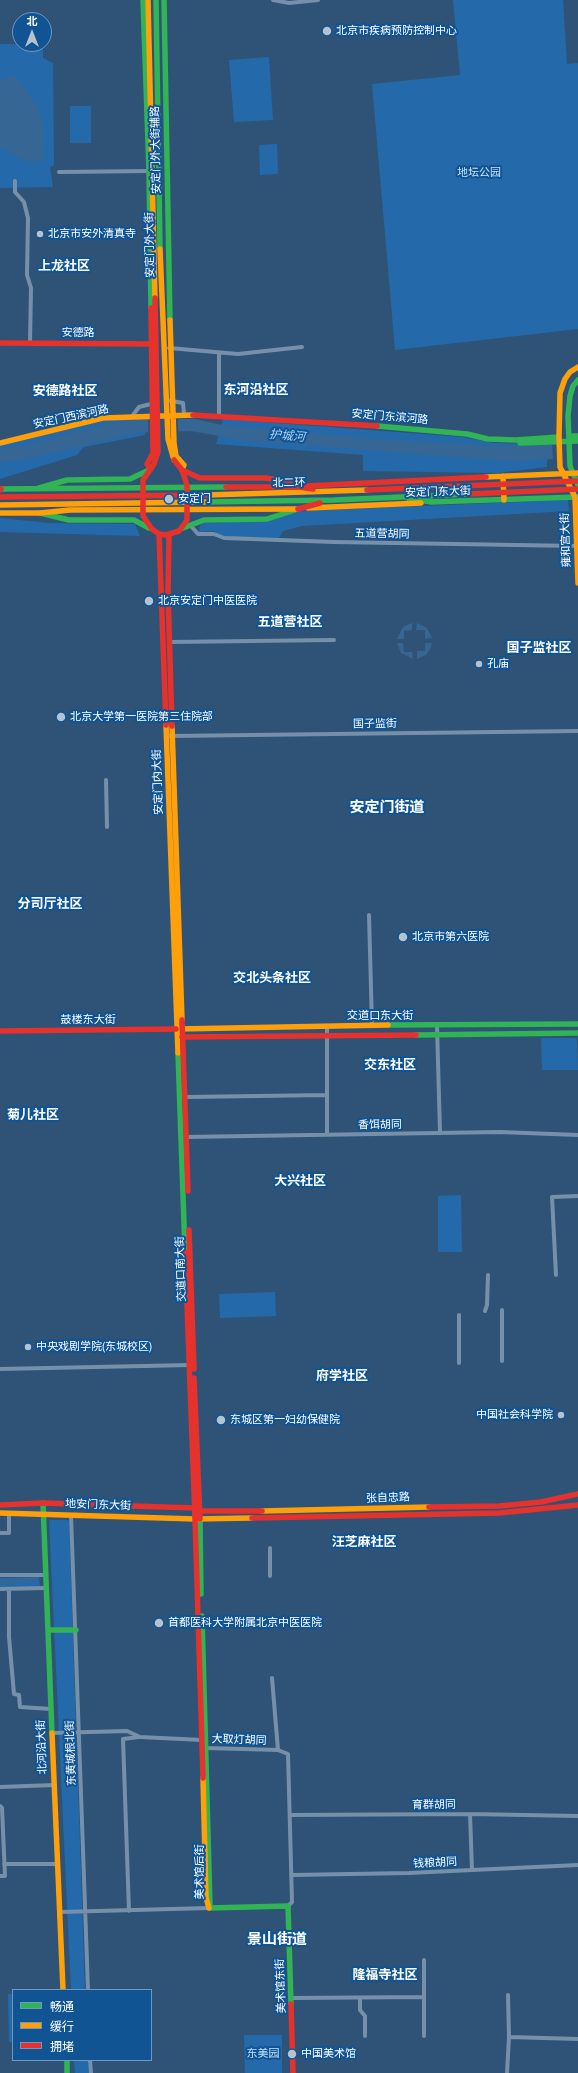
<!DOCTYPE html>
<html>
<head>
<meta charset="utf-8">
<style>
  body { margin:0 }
  #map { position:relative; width:578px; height:2073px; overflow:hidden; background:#2e5376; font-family:"PT Sans","Noto Sans SC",sans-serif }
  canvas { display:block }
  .legend { position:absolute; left:12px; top:1989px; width:140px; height:72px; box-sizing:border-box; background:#105494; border:1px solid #7098bf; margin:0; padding:5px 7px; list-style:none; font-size:12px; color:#fff }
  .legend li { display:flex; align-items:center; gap:8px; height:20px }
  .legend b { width:20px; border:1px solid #7098bf }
  .north { position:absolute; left:12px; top:12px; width:40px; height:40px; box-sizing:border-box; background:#105494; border:1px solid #7098bf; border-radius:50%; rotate:0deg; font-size:11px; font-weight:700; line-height:16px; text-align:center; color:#fff }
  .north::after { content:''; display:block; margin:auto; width:14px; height:18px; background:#b6c3cf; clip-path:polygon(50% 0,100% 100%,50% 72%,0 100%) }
</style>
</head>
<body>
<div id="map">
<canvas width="578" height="2073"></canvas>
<ul class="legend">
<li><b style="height:5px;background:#30b455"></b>畅通</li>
<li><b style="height:5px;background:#ff9f0a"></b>缓行</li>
<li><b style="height:5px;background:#e5322d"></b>拥堵</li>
</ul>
<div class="north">北</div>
</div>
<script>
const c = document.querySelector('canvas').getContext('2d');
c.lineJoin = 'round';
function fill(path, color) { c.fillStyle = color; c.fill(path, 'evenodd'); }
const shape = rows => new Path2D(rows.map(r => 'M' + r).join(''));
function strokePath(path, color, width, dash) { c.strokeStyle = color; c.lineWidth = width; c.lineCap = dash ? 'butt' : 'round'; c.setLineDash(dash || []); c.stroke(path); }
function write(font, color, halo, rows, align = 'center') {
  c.font = font + ' "PT Sans","Noto Sans SC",sans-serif'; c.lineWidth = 4; c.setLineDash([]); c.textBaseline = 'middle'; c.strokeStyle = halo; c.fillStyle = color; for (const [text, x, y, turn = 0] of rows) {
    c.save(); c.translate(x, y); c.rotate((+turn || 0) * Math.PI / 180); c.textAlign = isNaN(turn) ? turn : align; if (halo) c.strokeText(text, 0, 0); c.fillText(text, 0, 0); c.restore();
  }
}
fill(shape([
  [453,0,563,0,567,64,578,63,578,329,395,350,372,84,460,75],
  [0,44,43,44,43,58,53,63,54,165,50,167,53,187,0,188],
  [269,57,273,120,234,122,229,60],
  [70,106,91,106,91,143,70,143],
  [277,144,278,174,260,175,259,145],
  [145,417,145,435,84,447,77,455,0,479,0,445,104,421],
  [223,419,462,437,495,443,547,444,547,467,497,473,363,471,363,455,216,444],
  [568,500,569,511,302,526,283,531,279,538,224,538,214,531,199,532,200,525,204,523,266,521,298,511],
  [0,518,48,523,135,524,140,536,0,532],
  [541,1038,577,1038,578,1070,542,1070],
  [461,1195,462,1252,438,1252,438,1196],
  [275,1292,276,1316,220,1318,219,1294],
  [49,1520,68,1520,69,1522,85,1990,71,1990],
  [39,1577,40,1587,0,1587,0,1578],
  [8,1994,13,1994,13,2042,9,2042],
  [244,2035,282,2035,282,2073,245,2073],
  [74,2060,88,2060,89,2073,75,2073]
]), '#246aab');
fill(shape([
  [12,75,15,76,31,97,41,115,44,134,43,162,25,161,0,147,0,80],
  [138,419,195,419,222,425,379,439,500,446,578,444,578,458,507,461,247,441,191,431,134,433,36,457,0,463,0,449,31,444,108,424],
  [412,623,412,630,404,631,404,639,397,639,403,627],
  [417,623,427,628,432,638,425,639,425,630,416,630],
  [397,643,403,643,404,652,412,652,413,659,401,653],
  [425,643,432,643,430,649,426,655,417,659,417,651,425,651]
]), '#366694');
fill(shape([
  [148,417,178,417,178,433,148,434],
  [578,442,578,460,553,461,552,443]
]), '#2e5376');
strokePath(shape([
  [0,1583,35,1579]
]), '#366694', 4);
strokePath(shape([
  [273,0,289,3,318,0],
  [59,172,151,171],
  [15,181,15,192,24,202,28,218,27,275,31,288,30,343],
  [169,348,238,354,302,347],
  [166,400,183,403,184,414],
  [133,415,139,407,151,404],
  [219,415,219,353],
  [191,526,198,534,214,534,224,538,334,542,577,546],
  [170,642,334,640],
  [170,736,578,731],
  [106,780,107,827],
  [369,915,372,1025],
  [437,1026,440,1132],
  [327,1027,327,1134],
  [186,1097,327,1095],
  [185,1137,500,1132,578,1135],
  [556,1275,552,1197,578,1196],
  [502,1310,502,1361],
  [485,1311,487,1305,488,1275],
  [459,1315,459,1363],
  [0,1369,191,1365],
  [71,1515,88,1990],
  [0,1533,9,1533,9,1513],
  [0,1575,46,1575],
  [270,1576,270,1548],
  [0,1589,46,1588],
  [9,1589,9,1637,14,1694,19,1695,20,1707,51,1709],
  [272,1678,278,1750],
  [52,1733,127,1731,140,1737,202,1740],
  [205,1746,206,1748,278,1750,288,1754,292,1902,288,1906],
  [0,1787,54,1785],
  [0,1806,2,1808,5,1876,0,1876],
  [470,1814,472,1870],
  [290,1815,470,1814,578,1816],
  [4,1864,57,1864],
  [292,1875,409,1873,578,1865],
  [129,1911,123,1739,139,1737],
  [60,1912,209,1908],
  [291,1998,424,1997],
  [360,1998,360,2010,365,2016,365,2036],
  [424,2036,424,1960],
  [509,2037,578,2039],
  [90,2060,91,2073],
  [507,2073,509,2037,508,1995]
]), '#7790a9', 4);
strokePath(shape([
  [143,0,149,171,151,308],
  [156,0,160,249],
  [164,0,170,320],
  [578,380,573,386,570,396,568,416,570,466,578,485],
  [377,426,467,434,488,439,516,440,559,437],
  [569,436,578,436],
  [520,443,578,441],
  [39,488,67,480,130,479,147,471],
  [0,489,226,487],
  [409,499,434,502],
  [204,502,334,500,469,494],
  [430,502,578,497],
  [40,513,69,520,134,520,149,528],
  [183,528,204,520,267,519,298,509],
  [388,1025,578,1024],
  [416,1035,578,1033],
  [178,1053,185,1252],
  [43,1503,52,1733],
  [200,1519,201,1594],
  [202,1616,210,1906],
  [48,1630,76,1630],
  [209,1908,288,1906,291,2004],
  [67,2060,67,2073]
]), '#30b455', 5.5);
strokePath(shape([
  [148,0,155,298],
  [160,249,168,439,174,460],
  [170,320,174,443,176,456,184,465,182,470],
  [578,367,570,372,565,379,560,393,559,437,560,467,575,497,578,583],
  [0,443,103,418,193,415],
  [503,476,504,500],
  [486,477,578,473],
  [208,495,367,490],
  [0,505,204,502],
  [308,508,421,503],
  [0,513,40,513,70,510,296,509],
  [166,725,178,1053],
  [172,726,182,1020],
  [178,1029,388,1025],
  [262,1511,429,1507],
  [0,1513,195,1519,252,1518],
  [52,1733,63,1990],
  [203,1778,206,1898,209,1908]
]), '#ff9f0a', 5.5);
strokePath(shape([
  [155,298,158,452,154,464,143,480,143,516,152,529,159,534,166,535,179,531,187,520,187,485,182,470,174,460],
  [151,308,153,453,147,464,151,469],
  [0,343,152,344],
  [193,415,377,426],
  [182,470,200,478,266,478,284,481,299,487],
  [307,486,486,477],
  [226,487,298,487],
  [299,487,313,489],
  [0,490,1,489],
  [367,490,578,481],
  [469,494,578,489],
  [0,497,208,495],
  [298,509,320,503],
  [159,534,166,725],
  [169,535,168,593,172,726],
  [182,1020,188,1191],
  [0,1031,176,1029],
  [182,1037,416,1035],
  [189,1230,194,1369],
  [185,1252,195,1519],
  [194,1378,200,1519],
  [0,1505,43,1503,194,1508,202,1511,262,1511],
  [429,1507,499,1506,541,1502,578,1494],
  [252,1518,499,1513,578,1505],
  [195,1519,203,1778],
  [291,2004,293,2073]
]), '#e5322d', 5.5);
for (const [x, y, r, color] of [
  [327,31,5,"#b6c3cf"],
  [40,234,4,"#b6c3cf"],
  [169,499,5,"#b6c3cf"],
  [149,601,5,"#b6c3cf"],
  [479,664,4,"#b6c3cf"],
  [61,717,5,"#b6c3cf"],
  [403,937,5,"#b6c3cf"],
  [28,1347,4,"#b6c3cf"],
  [561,1415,4,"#b6c3cf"],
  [221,1420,5,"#b6c3cf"],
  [159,1623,5,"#b6c3cf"],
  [292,2054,5,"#b6c3cf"]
]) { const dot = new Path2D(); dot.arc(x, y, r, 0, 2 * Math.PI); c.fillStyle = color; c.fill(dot); strokePath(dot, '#105494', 1.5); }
write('11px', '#fff', '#105494', [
  ["北京市疾病预防控制中心",336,31],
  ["北京市安外清真寺",48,234],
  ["安定门",178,499],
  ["北京安定门中医医院",158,601],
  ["孔庙",487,664],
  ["北京大学第一医院第三住院部",70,717],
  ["北京市第六医院",412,937],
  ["中央戏剧学院(东城校区)",36,1347],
  ["中国社会科学院",553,1415,"right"],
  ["东城区第一妇幼保健院",230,1420],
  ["首都医科大学附属北京中医医院",168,1623],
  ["中国美术馆",301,2054]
], 'left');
write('11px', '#fff', '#105494', [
  ["安定门外大街辅路",156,150,-91],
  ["安定门外大街",150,245,-91],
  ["安德路",78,333],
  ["安定门西滨河路",71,417,-12],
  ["安定门东滨河路",390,417,5],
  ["北二环",289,483,-1],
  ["安定门东大街",438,492,-2],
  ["五道营胡同",382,534,1],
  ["雍和宫大街",566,540,-92],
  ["国子监街",375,724,-1],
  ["安定门内大街",158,782,-92],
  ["交道口东大街",380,1016],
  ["鼓楼东大街",88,1020],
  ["香饵胡同",380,1125,-1],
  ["交道口南大街",181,1269,-92],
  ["张自忠路",388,1498,-2],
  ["地安门东大街",98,1505,2],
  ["大取灯胡同",239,1740,2],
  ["北河沿大街",42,1747,-92],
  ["东黄城根北街",71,1753,-92],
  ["育群胡同",434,1805,-1],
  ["钱粮胡同",435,1863,-3],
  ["美术馆后街",200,1872,-90],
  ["美术馆东街",281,1986,-92]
]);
write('11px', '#c6e3fe', '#105494', [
  ["地坛公园",479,173],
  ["东美园",263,2054]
]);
write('italic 12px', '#aad5fa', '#105494', [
  ["护城河",287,436,5]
]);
write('bold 13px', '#fff', '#105494', [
  ["上龙社区",64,266],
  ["东河沿社区",256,390],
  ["安德路社区",65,391],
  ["五道营社区",290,622],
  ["国子监社区",539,648],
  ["分司厅社区",50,904],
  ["交北头条社区",272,978],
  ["交东社区",390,1065],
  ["菊儿社区",33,1115],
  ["大兴社区",300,1181],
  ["府学社区",342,1376],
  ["汪芝麻社区",364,1542],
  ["隆福寺社区",385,1975]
]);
write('bold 15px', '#fff', '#105494', [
  ["安定门街道",387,808],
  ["景山街道",277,1940]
]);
</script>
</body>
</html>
